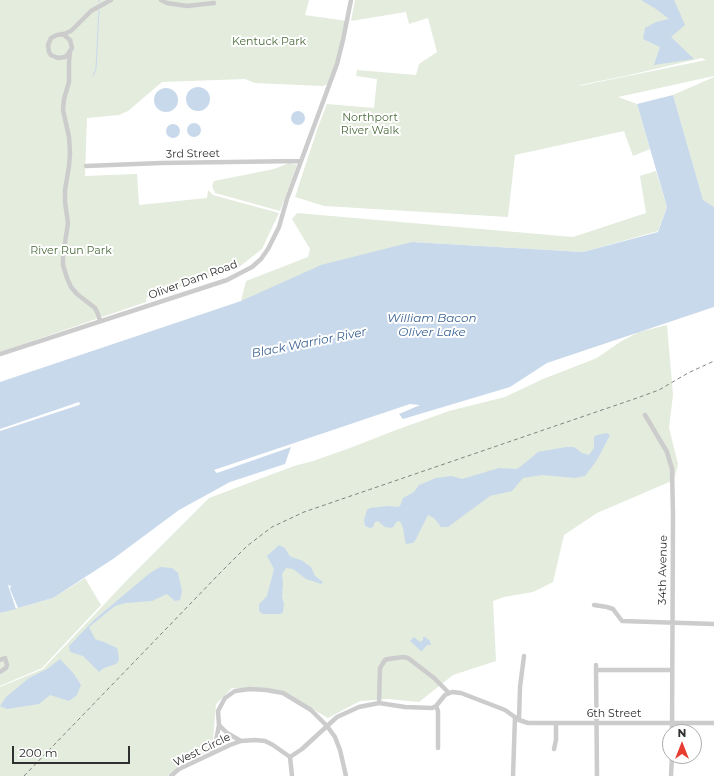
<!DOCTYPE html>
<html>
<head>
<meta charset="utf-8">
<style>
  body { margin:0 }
  #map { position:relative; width:714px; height:776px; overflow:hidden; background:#fff; font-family:Montserrat,sans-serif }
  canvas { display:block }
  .north { position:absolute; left:662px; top:724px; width:40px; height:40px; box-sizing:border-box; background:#fff; border:1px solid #acacac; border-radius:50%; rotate:0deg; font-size:11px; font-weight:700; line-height:16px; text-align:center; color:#2f2f2f }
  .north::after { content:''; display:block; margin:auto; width:14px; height:18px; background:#e73d30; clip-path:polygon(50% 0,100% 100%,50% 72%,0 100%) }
  .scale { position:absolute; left:12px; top:746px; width:118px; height:18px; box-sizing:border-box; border:2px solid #2f2f2f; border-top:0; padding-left:5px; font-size:12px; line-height:14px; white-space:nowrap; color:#2f2f2f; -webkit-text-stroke:3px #fff; paint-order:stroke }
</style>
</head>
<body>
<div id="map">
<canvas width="714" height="776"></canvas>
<div class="north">N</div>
<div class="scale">200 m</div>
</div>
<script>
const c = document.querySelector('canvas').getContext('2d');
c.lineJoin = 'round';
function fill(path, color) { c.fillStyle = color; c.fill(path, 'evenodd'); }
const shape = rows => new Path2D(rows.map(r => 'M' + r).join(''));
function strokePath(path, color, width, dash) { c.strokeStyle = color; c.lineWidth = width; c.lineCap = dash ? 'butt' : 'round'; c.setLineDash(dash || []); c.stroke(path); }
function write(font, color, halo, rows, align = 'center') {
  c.font = font + ' Montserrat,sans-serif'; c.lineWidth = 4; c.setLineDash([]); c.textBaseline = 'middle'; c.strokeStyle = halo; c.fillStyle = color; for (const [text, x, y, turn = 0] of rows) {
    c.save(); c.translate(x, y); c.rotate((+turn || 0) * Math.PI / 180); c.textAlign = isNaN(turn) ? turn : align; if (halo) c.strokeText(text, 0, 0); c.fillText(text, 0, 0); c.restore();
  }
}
fill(shape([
  [0,0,309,0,305,15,347,21,330,84,322,86,255,83,245,79,162,82,128,111,119,115,87,118,85,176,137,174,139,205,207,198,208,190,213,195,279,213,262,249,239,267,146,298,146,302,0,352],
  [355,0,714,0,714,76,618,97,637,104,650,149,633,156,624,131,515,155,508,217,324,206,295,197,318,127,327,104,374,108,377,79,356,76,357,70,416,75,419,64,437,52,428,18,409,24,406,12,351,21],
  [702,58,706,60,579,86,580,85,625,76],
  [714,77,714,207,703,201,673,95],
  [289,163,297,165,280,211,215,193,212,186,214,181,274,169],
  [656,171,667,207,658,231,583,252,412,242,241,301,246,281,308,257,310,249,292,219,297,213,573,237,646,213,640,176],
  [667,325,673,395,669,428,678,464,674,480,597,513,564,535,553,582,533,592,504,597,493,601,496,661,453,675,419,702,388,699,360,701,328,718,280,690,232,688,216,704,213,740,205,753,182,764,167,776,0,776,0,687,43,669,130,577,209,498,294,466,313,461,350,448,396,430,449,411,505,397,543,379,597,358,620,342,639,332],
  [85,578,101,605,42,668,0,686,0,613,53,598]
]), '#e3ecdd');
fill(shape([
  [641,0,674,0,685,25,671,37,694,59,654,65,660,47,643,39,645,28,656,22,669,19,656,9],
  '186 99a12 12 0 1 1 24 0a12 12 0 1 1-24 0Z',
  '154 100a12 12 0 1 1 24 0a12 12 0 1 1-24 0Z',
  [673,95,703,200,714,207,714,307,547,363,510,387,403,419,399,414,420,405,410,404,214,470,217,473,291,447,285,464,230,482,179,510,113,559,53,598,18,608,10,589,11,586,8,585,16,609,0,613,0,431,79,405,80,404,79,402,0,429,0,382,241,301,321,265,412,242,583,252,658,232,667,207,637,104],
  '291 118a7 7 0 1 1 14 0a7 7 0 1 1-14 0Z',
  '187 130a7 7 0 1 1 14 0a7 7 0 1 1-14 0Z',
  '166 131a7 7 0 1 1 14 0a7 7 0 1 1-14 0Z',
  [607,433,610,435,597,460,585,476,575,478,542,475,523,478,512,491,490,496,448,527,441,527,434,518,428,515,415,541,413,543,406,544,405,541,403,528,400,521,396,522,394,526,391,528,385,527,378,521,375,522,373,527,370,528,365,526,364,520,367,510,370,508,387,506,397,507,400,506,403,498,414,492,419,485,436,478,451,476,462,479,499,468,517,469,525,463,538,452,566,447,574,447,582,453,589,455,594,448,594,437,597,435],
  [279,545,285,548,289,555,291,557,301,560,311,567,315,576,323,582,321,584,306,579,293,569,286,568,282,574,283,585,282,597,284,604,283,612,281,614,263,614,259,611,259,604,267,596,274,569,267,556],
  [160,567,172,568,178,573,182,591,180,600,175,601,167,594,152,601,126,603,115,606,89,627,95,639,104,642,117,648,118,652,119,660,116,664,104,668,99,672,83,656,70,652,69,646,94,620,150,573],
  [414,637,420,642,423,640,423,637,425,637,430,641,431,645,427,645,422,651,422,652,410,641],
  [60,659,74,674,81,685,77,695,69,701,50,695,39,704,7,709,0,706,6,697,29,678,47,669]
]), '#c9d9ec');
strokePath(shape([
  [99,2,99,0],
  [93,76,96,69,99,10]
]), '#c9d9ec', 1);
strokePath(shape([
  [161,0,167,3,187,6,214,3],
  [61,34,64,35,70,40,72,48,68,54,65,57,58,58,51,55,49,52,48,45,51,38,57,35,64,34,71,31,91,11,111,0],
  [70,51,69,62,69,82,64,99,63,110,69,137,70,153,69,166,65,190,65,202,68,223,63,256,63,265,67,278,71,287,77,294,95,308,98,314,100,321],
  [86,166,161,163,300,161],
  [0,354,227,280,252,267,261,259,268,249,279,227,287,199,337,64,343,40,351,0],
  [645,415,667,452,672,469,673,514,672,732],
  [594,605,607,607,613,609,622,621,714,624],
  [0,660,5,658,7,665,6,668,0,672],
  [596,665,597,776],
  [596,670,672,670],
  [379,703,380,668,385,660,388,659,403,657,408,658,434,678,449,693],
  [436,706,438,711,438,748],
  [519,720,520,687,524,656],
  [241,741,227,733,219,725,218,711,225,698,235,691,250,689,266,690,283,693,311,710,327,726,335,737,340,750,346,776],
  [554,749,556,740,556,724],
  [211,754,216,741,219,725],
  [290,757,302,749,337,717,359,707,379,703,405,707,432,708,436,706,445,695,452,692,461,693,505,710,519,720,528,723,714,723],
  [171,776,179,769,230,745,241,741,255,740,265,741,273,745,290,757,292,776],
  [513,776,515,717],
  [671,776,672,756]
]), '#ccc', 4.5);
strokePath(shape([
  [24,776,221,572,247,546,272,527,304,512,637,398,659,390,688,373,714,361]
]), '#848484', 1, [4, 3]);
write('11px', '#4b6c3c', '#fff', [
  ["Kentuck Park",269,42],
  ["Northport",370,118],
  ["River Walk",370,131],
  ["River Run Park",71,251]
]);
write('11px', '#2f2f2f', '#fff', [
  ["3rd Street",193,154,-1],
  ["Oliver Dam Road",193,280,-20],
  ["34th Avenue",663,570,-89],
  ["6th Street",614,714],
  ["West Circle",202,750,-26]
]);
write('italic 12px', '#3c6493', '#fff', [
  ["William Bacon",432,318],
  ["Oliver Lake",432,332],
  ["Black Warrior River",309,343,-11]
]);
</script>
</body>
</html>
